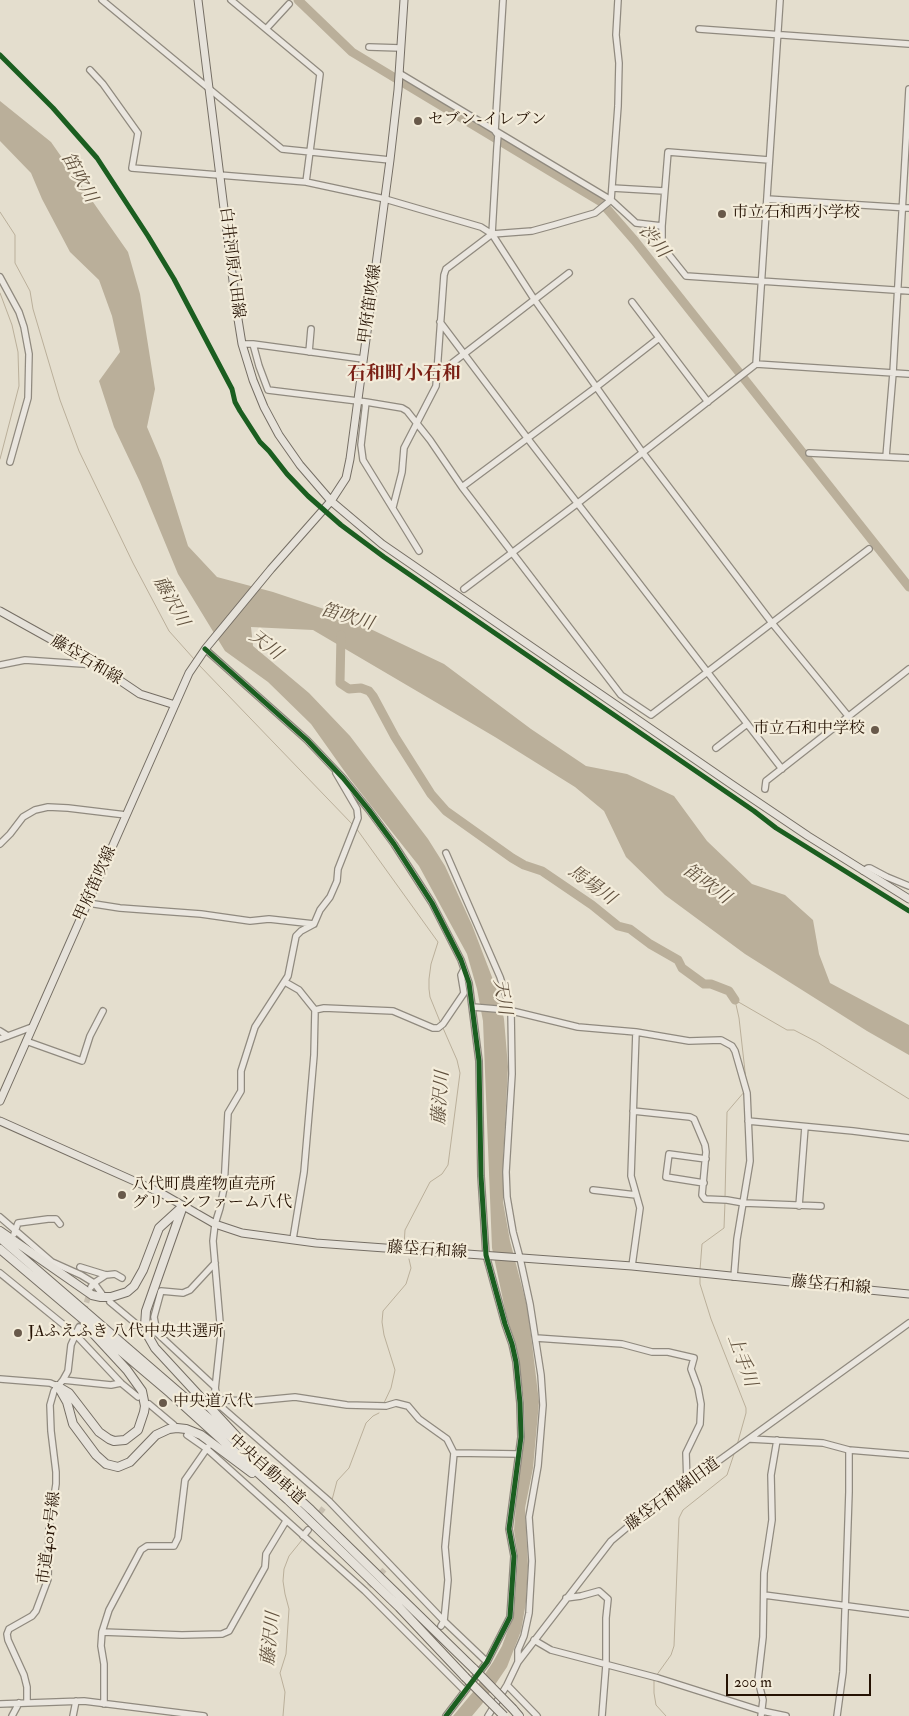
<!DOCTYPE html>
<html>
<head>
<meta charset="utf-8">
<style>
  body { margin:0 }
  #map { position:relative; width:909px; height:1716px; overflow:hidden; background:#e4dece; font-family:"IM FELL Double Pica",serif }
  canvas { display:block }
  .scale { position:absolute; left:726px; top:1674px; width:145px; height:22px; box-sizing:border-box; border:2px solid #251203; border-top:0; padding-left:6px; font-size:15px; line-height:18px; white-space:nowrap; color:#251203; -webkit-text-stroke:4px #f3ecda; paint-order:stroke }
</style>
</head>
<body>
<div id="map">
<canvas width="909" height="1716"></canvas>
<div class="scale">200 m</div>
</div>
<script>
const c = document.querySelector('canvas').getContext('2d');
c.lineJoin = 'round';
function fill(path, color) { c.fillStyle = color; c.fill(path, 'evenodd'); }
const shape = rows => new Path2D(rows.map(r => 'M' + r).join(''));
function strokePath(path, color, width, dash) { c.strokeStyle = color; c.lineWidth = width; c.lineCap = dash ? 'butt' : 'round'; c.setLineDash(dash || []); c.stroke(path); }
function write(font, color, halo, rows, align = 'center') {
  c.font = font + ' "IM FELL Double Pica","Noto Serif JP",serif'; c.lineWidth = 4.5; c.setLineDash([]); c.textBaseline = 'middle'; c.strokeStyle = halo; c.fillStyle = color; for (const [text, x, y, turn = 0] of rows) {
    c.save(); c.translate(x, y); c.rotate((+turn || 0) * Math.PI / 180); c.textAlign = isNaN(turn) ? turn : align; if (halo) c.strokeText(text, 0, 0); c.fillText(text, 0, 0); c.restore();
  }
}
fill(shape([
  [0,101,51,142,128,252,140,294,155,389,147,427,161,460,188,546,217,577,273,592,339,614,444,664,531,729,586,766,627,774,674,796,707,841,752,884,785,895,813,920,819,954,830,983,909,1025,909,1055,867,1031,745,954,665,895,626,857,604,811,575,787,495,737,313,630,251,627,253,646,309,693,350,736,428,839,445,866,472,925,500,998,504,1019,508,1067,503,1162,503,1202,510,1241,528,1310,539,1402,533,1468,525,1508,528,1566,526,1602,521,1631,507,1667,482,1704,472,1716,453,1716,473,1692,493,1662,502,1646,514,1613,518,1557,514,1530,519,1469,525,1431,524,1400,516,1348,506,1314,492,1248,483,1021,477,989,467,954,419,866,350,779,311,724,268,682,225,651,178,574,140,482,114,427,99,381,120,352,112,316,99,280,70,252,42,199,31,173,0,141]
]), '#baaf9a');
strokePath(shape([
  [0,212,15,235,15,263,30,291,33,309,60,400,79,451,133,563,169,631,194,659],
  [0,293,12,325,18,352,19,386,0,459],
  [198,664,353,825],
  [356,828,438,942,431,964,429,979,429,989,430,997,441,1024],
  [735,1000,739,1018,746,1080],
  [735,1000,787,1030,794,1030,817,1042,909,1099],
  [725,1198,727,1112,745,1091],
  [404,1245,405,1230,430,1182,442,1174,448,1165,460,1073,457,1060,443,1028],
  [700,1270,702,1244,724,1228,725,1202],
  [700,1277,700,1284,711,1319,746,1408,746,1413,737,1445],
  [384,1403,391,1388,395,1370,384,1335,382,1322,383,1311,406,1284,411,1268,409,1259],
  [332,1500,337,1481,349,1468,366,1423,373,1416,379,1413],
  [656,1676,671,1655,674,1646,679,1518,683,1510,727,1475,735,1451],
  [654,1680,654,1693,656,1705,666,1716],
  [283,1716,285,1692,280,1673,286,1654,289,1609,285,1594,283,1581,284,1569,289,1556,302,1540]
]), '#baaf9a', 1);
strokePath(shape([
  [298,0,352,52,601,202,635,241,909,587],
  [341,635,340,683,349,689,361,688,369,691,373,696,395,737,431,794,446,811,512,858,524,865,542,871,592,905,618,926,630,929,650,944,678,960,682,968,704,984,711,984,729,991,735,1000]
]), '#baaf9a', 9);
strokePath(shape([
  [79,1327,90,1291],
  [310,1526,325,1506],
  [369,1586,385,1569],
  [425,1642,441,1626]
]), '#c7bfb0', 5.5, [5.5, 3]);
const minor = shape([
  [102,0,282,149,390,160],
  [231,0,320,74,306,182],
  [266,29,289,4],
  [699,29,909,44],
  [369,47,401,48],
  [90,70,103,84,138,133,132,168,306,182,385,199,481,227,492,234,534,299,643,453,772,623,849,717],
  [399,73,611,200,636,223,662,226],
  [769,160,668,152,662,226,662,246,686,276,909,291],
  [612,188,664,191],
  [767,199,909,208],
  [611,200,618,106,619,63,616,35,618,0],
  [492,234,497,147,498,135,495,131,503,0],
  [0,277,19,312,24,327,29,354,28,398,10,462],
  [632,302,708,402],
  [440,322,528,439,782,769],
  [242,344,253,344,363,359],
  [253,344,259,366,268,390,366,402,402,408,407,411,430,440,462,487,621,695,651,715,869,549],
  [309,352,311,329],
  [756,364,780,0],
  [438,374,569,273],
  [366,402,361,445,363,460,419,551],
  [809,453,909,458],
  [886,457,893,373,909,89],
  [462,487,595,388,659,338],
  [393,507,402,472,404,448,436,386,444,275,446,269,492,234,532,231,554,225,595,213,611,200],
  [464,589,578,503,756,364,909,374],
  [205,649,307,740,343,778,369,810,394,844,432,903,461,960,469,983,479,1061,481,1176,486,1255,505,1324,512,1344,516,1362,520,1403,521,1437,509,1529,514,1556,510,1617,487,1662,446,1716],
  [0,665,25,660,97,665],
  [716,748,747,724],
  [765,789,766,781,909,669],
  [0,844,10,834,23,817,35,810,48,807,68,808,126,815],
  [446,853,500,977,511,1011,512,1074,506,1172,507,1197,513,1232,520,1258,530,1304,541,1375,543,1405,538,1466,529,1517,532,1561,529,1613,524,1636,518,1650,518,1662],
  [863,871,868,868,870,868,887,877,909,886],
  [88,903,120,908,201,914,250,921,269,919,314,924],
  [285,982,299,990,315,1010,314,1055,304,1172,293,1239],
  [473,1007,508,1010,578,1027,636,1032,689,1041,721,1040,732,1046,735,1051,747,1093,750,1161,737,1239,734,1277],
  [315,1010,324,1008,393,1011,433,1028,438,1028,443,1024,464,993,461,975,464,969],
  [0,1031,8,1036],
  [0,1039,32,1027],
  [26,1041,82,1061,90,1036,103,1011],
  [633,1111,690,1117,694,1119,705,1145,706,1152,702,1195,705,1199,727,1200,744,1203,821,1206],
  [748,1121,853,1131,909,1138],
  [704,1183,666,1177,669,1154,706,1159],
  [593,1190,636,1195],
  [799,1206,805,1127],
  [0,1217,52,1262,81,1275,94,1283,102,1294],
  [14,1234,18,1223,48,1219,56,1219,60,1224],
  [632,1266,640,1208,631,1176,636,1032],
  [80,1267,106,1275,115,1274,122,1278],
  [0,1273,75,1334,121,1383,138,1397],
  [91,1287,94,1283,106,1275],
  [110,1302,140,1327],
  [152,1332,157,1333,215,1387,218,1404,329,1501,444,1621,487,1662],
  [157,1333,154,1317,161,1291,183,1293,190,1290,215,1263],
  [536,1338,622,1344,652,1352,668,1352,694,1358,691,1369,698,1388,701,1404,700,1424,686,1453,687,1484],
  [0,1379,50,1383,57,1386],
  [63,1380,111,1385,121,1383],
  [214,1399,221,1334,213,1241,215,1224,220,1208,224,1188,228,1113,241,1091,241,1071,255,1027,288,976,296,936,301,931,314,924,320,910,330,897,337,881,338,869,358,818,357,809,336,773],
  [149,1404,174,1425],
  [218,1404,222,1400,253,1401,295,1397,347,1405,386,1406,396,1403,408,1406,419,1419,447,1439,454,1453,445,1547,448,1580,444,1621,441,1626],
  [187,1435,207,1449,365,1591,465,1691],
  [750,1439,823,1443,849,1450,909,1455],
  [454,1453,518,1454],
  [303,1536,308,1530],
  [764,1595,909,1614],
  [566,1598,581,1596,599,1591,608,1599,606,1618,606,1665,602,1716],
  [102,1632,182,1635,222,1634,229,1631,265,1567,266,1554,286,1521],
  [534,1640,551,1650,658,1678,762,1711,786,1716],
  [507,1685,537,1716],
  [27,1702,27,1687,24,1675,8,1640,7,1634,9,1629,32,1616,36,1611,48,1579,49,1529,56,1484,56,1472,51,1431,50,1405,54,1391,63,1380,68,1371,71,1345,79,1327],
  [0,1704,84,1701,204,1716],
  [104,1704,104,1664,101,1646,102,1632,109,1610,141,1550,147,1546,174,1546,178,1538,185,1480,208,1447],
  [12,1716,19,1703],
  [73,1716,76,1701],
  [488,1716,507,1685,518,1662,611,1541,630,1525,909,1323],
  [761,1716,763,1700,758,1680,763,1637,764,1573,772,1520,771,1475,777,1440],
  [837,1716,843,1672,849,1492,849,1450]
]);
const major = shape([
  [198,0,237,313,242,344,253,380,264,407,279,435,300,465,331,501,382,544,731,784,808,836,909,899],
  [0,611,97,665,140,694,175,705],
  [0,1101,189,673,206,648,271,569,331,501,346,478,350,459,390,160,398,90,404,0],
  [0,1121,161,1193,215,1224,242,1233,316,1243,632,1266,909,1294]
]);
const highway = shape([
  [183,1206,146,1311,145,1326,147,1334,155,1348,239,1439],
  [0,1231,92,1295,101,1297,111,1297,127,1292,134,1286,143,1270,159,1228,182,1207],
  [0,1238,241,1446,311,1510,474,1669],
  [0,1249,170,1393,288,1500,399,1607,465,1677],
  [57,1386,69,1393,99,1432,109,1439,114,1441,125,1440,138,1430,144,1412,145,1406,142,1391,127,1370,91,1331],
  [59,1388,67,1402,73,1424,96,1455,106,1464,118,1467,130,1462,156,1435,169,1429,177,1428,186,1429,201,1435,252,1473],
  [513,1709,519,1716]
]);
strokePath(minor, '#908a7f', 8);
strokePath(major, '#756e64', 9);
strokePath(highway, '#756e64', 10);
strokePath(minor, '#eae6df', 5.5);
strokePath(major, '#e6e2da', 7);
strokePath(highway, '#e6e2da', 8);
const highwayBridge = shape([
  [474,1669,513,1709],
  [465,1677,504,1716]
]);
strokePath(highwayBridge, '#756e64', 10, []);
strokePath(highwayBridge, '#e6e2da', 8);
strokePath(shape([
  [0,55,53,108,97,158,148,236,174,279,232,389,235,402,240,411,260,442,269,451,287,474,308,496,341,525,384,557,754,811,776,828,909,911],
  [205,649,307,740,343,778,369,810,394,844,432,903,461,960,469,983,479,1061,481,1176,486,1255,505,1324,512,1344,516,1362,520,1403,521,1437,509,1529,514,1556,510,1617,487,1662,446,1716]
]), '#1b5e20', 5);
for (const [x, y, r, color] of [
  [418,121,5,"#68594a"],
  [722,214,5,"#68594a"],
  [875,730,5,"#68594a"],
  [122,1195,5,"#68594a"],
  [18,1333,5,"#68594a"],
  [163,1403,5,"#68594a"]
]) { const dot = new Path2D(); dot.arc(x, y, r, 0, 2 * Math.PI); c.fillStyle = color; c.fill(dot); strokePath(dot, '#f3ecda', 2); }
write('16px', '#251203', '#f3ecda', [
  ["セブン-イレブン",428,121],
  ["市立石和西小学校",732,214],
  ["市立石和中学校",865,730,"right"],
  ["八代町農産物直売所",132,1186],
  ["グリーンファーム八代",132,1204],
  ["JAふえふき 八代中央共選所",28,1333],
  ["中央道八代",173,1403]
], 'left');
write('16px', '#251203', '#f3ecda', [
  ["白井河原八田線",231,263,83],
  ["甲府笛吹線",371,304,-82],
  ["藤垈石和線",86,661,31],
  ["甲府笛吹線",96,884,-66],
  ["藤垈石和線",427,1251,4],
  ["藤垈石和線",831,1286,5],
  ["中央自動車道",266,1470,42],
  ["藤垈石和線旧道",673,1495,-36],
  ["市道4015号線",50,1538,-83]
]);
write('italic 18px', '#60503d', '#f3ecda', [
  ["笛吹川",78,178,61],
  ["渋川",653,242,51],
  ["藤沢川",170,602,61],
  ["笛吹川",347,618,16],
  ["天川",265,646,38],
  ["笛吹川",706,885,36],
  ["馬場川",591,886,36],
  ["天川",501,997,81],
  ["藤沢川",442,1098,-86],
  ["上手川",741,1361,70],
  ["藤沢川",272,1639,-84]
]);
write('bold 19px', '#7a1f14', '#f3ecda', [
  ["石和町小石和",404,375]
]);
</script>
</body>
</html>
